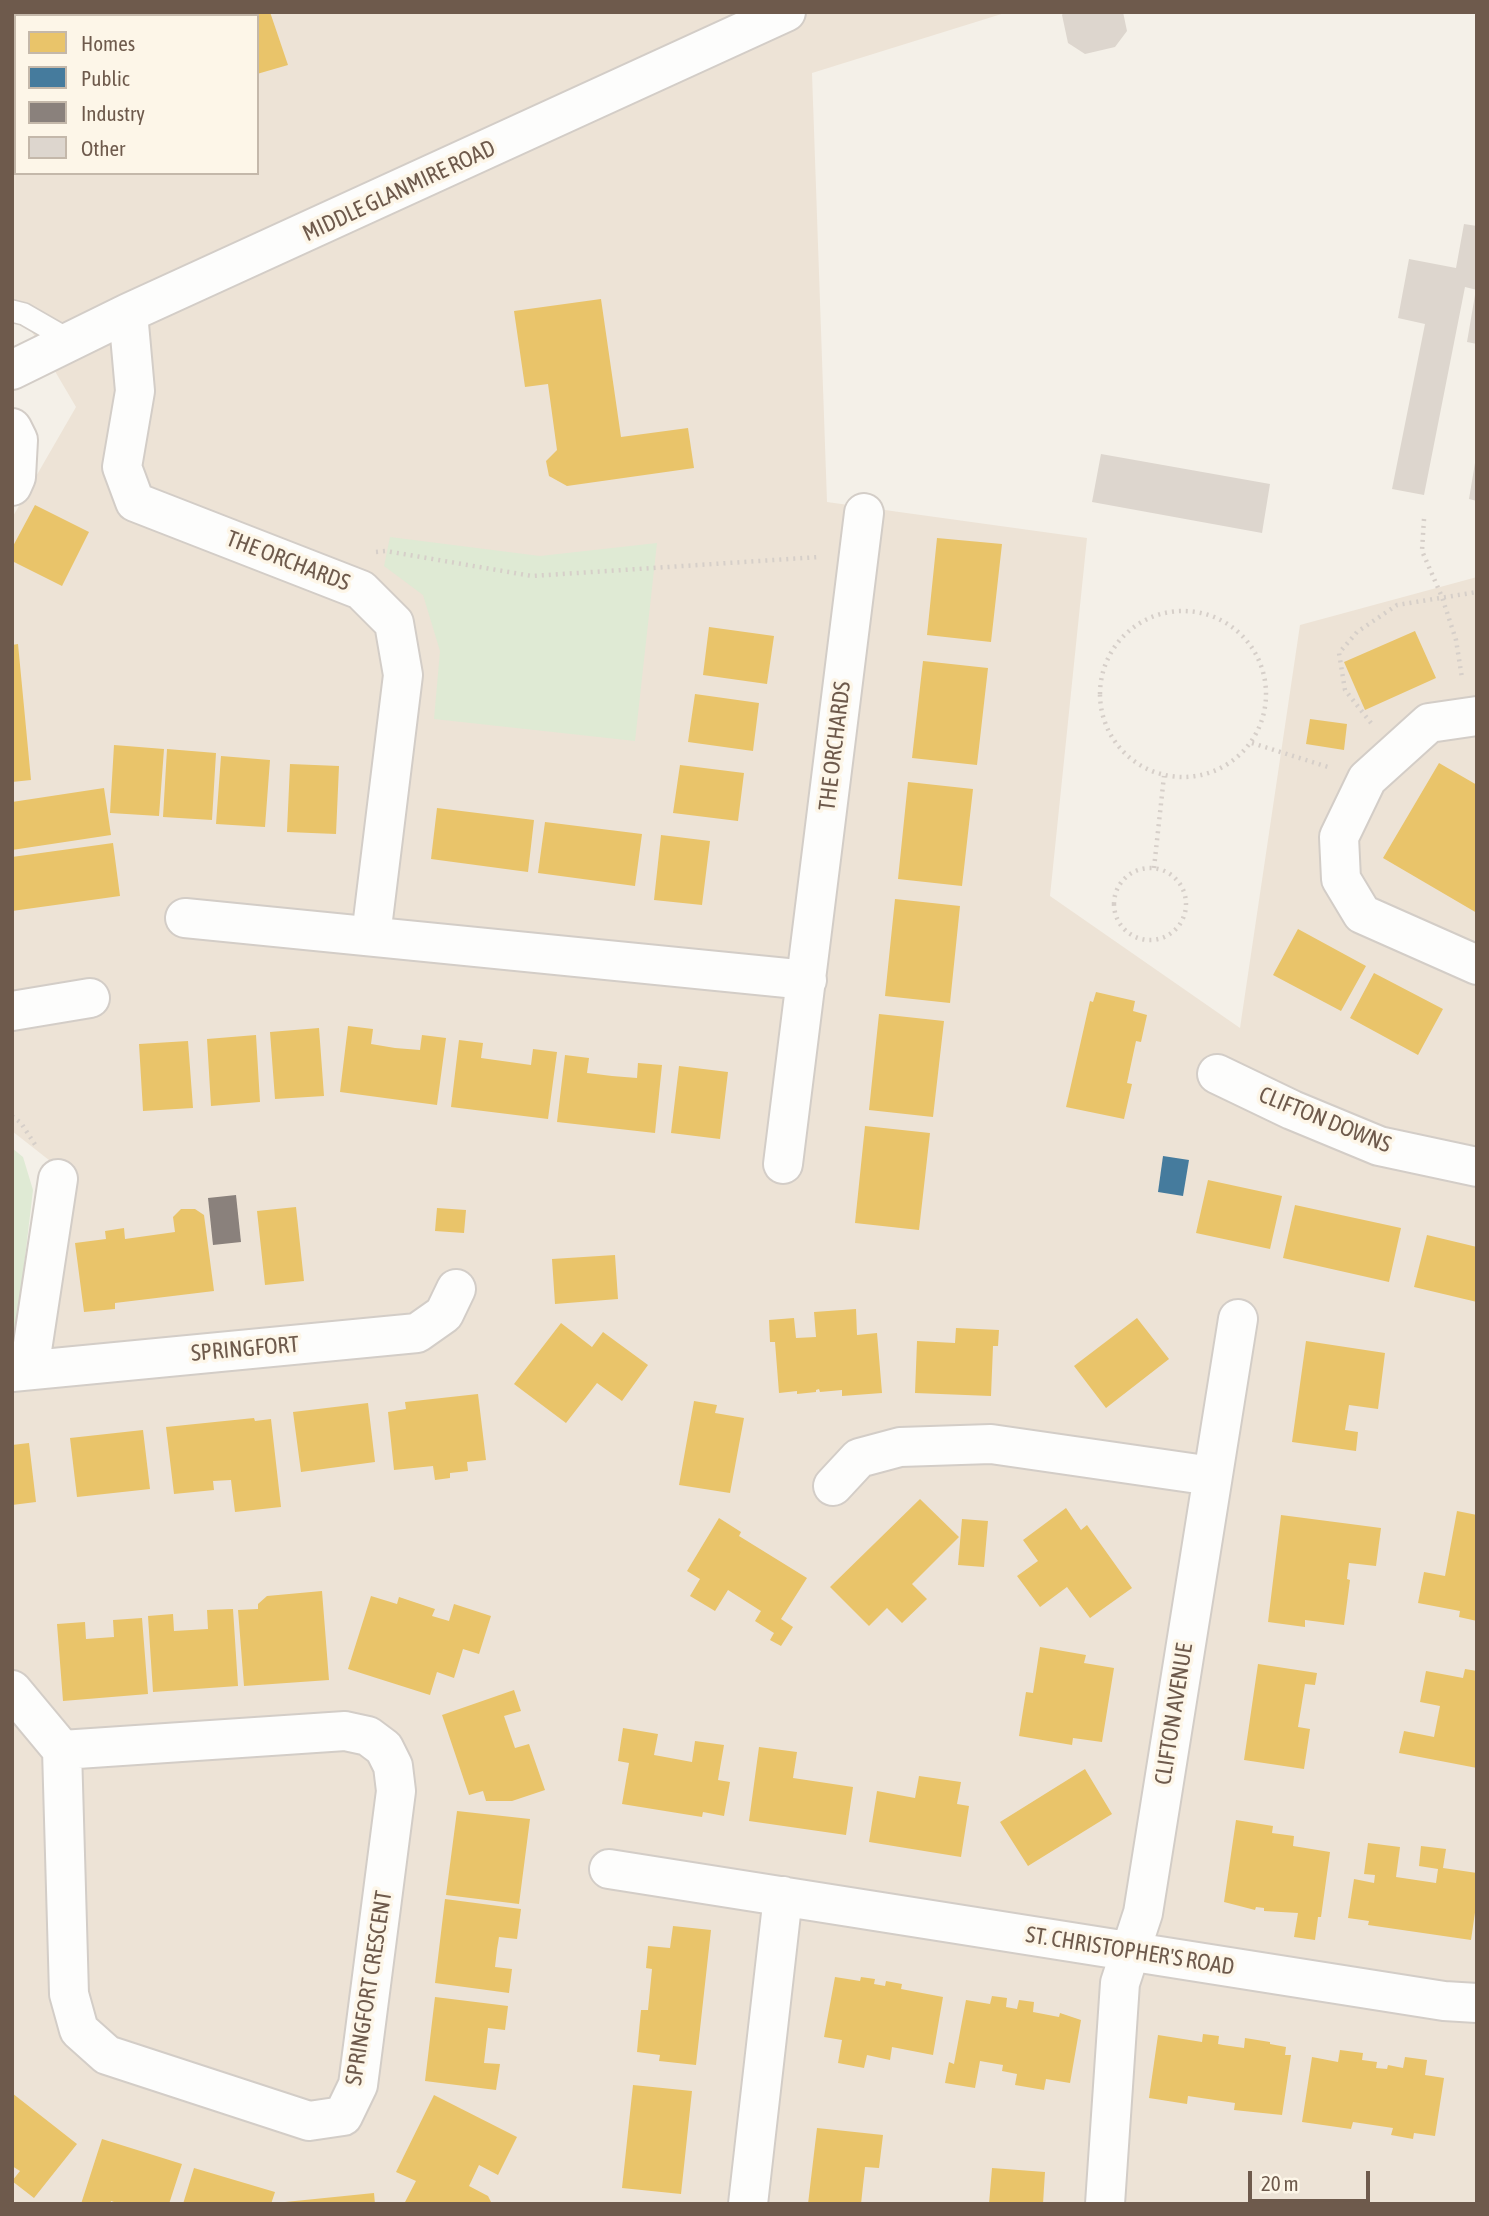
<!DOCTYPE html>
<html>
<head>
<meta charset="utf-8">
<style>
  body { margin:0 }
  #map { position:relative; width:1489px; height:2216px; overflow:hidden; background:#f4f0e8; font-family:"Asap Condensed",sans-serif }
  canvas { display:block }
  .frame { position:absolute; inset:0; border:14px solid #6e5a4c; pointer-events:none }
  .legend { position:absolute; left:14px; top:14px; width:245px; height:161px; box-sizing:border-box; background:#fdf6e8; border:2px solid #c4b8aa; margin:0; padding:9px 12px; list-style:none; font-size:21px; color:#6e5a4c }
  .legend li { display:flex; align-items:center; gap:14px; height:35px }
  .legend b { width:35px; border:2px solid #c4b8aa }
  .scale { position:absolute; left:1248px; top:2171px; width:122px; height:32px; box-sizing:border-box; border:4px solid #6e5a4c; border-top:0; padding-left:9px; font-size:21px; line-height:24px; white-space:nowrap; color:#6e5a4c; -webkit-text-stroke:5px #fdf6e8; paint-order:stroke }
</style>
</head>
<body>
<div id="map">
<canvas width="1489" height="2216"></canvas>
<div class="frame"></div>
<ul class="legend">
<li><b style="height:19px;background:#e9c46a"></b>Homes</li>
<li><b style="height:19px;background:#457b9d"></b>Public</li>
<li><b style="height:19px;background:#8a817c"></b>Industry</li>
<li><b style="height:19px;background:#ddd6ce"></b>Other</li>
</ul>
<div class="scale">20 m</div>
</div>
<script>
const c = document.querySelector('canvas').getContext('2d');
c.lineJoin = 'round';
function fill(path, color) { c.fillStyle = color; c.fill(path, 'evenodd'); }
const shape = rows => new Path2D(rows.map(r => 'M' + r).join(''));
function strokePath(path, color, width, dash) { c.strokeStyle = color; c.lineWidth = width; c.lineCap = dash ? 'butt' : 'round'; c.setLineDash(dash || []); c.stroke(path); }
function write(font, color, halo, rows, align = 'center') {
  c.font = font + ' "Asap Condensed",sans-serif'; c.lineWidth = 7; c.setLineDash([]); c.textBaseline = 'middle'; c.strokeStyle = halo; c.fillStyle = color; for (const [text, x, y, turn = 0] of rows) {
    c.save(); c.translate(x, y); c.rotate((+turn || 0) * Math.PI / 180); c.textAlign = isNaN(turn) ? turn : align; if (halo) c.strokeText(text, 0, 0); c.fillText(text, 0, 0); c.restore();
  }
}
fill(shape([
  [12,12,1008,12,812,73,827,502,1087,538,1050,896,1240,1028,1300,625,1477,577,1477,2204,12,2204,12,1348,40,1340,68,1175,12,1131,12,518,76,407,12,298],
  [16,16,257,16,257,173,16,173]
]), '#ede3d6');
fill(shape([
  [390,537,540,556,657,543,635,741,434,719,440,651,423,595,384,566],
  [12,1148,23,1157,33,1190,16,1334,12,1335]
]), '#dfead4');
fill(shape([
  [198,12,270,12,288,65,257,74,257,16,189,16],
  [601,299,621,437,688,428,694,468,567,486,549,476,546,461,557,450,548,384,525,387,514,311],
  [35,505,89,532,62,586,12,561,12,548],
  [937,538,1002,544,991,642,927,635],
  [709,627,774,636,767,684,703,675],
  [1415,631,1436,678,1365,710,1344,662],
  [18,644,31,780,12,782,12,645],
  [923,661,988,668,977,765,912,758],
  [695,694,759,703,753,751,688,742],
  [1310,719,1347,724,1344,750,1306,744],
  [114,745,164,749,159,816,110,813],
  [167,749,216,753,212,820,163,817],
  [221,756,270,760,265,827,216,824],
  [1439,763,1477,785,1477,913,1383,858],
  [290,764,339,766,336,834,287,832],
  [680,765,744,773,738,821,673,813],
  [908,782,973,789,962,886,898,879],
  [104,788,111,835,12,850,12,802],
  [437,808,534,820,528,872,431,859],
  [545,822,642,834,635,886,538,873],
  [661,835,710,841,702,905,654,900],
  [113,843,120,896,12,911,12,857],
  [895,899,960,906,950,1003,885,996],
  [1298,929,1366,966,1341,1011,1273,975],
  [1374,973,1443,1009,1418,1055,1350,1018],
  [1096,992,1135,1001,1133,1011,1147,1015,1141,1042,1136,1041,1127,1083,1132,1084,1124,1119,1066,1107,1090,1001,1093,1002],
  [879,1014,944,1021,933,1117,869,1110],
  [348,1026,373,1029,371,1044,395,1048,420,1050,422,1035,446,1038,437,1105,340,1092],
  [319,1028,324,1096,275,1099,270,1032],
  [256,1035,260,1102,211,1106,207,1039],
  [459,1040,483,1043,481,1058,531,1065,533,1049,557,1052,548,1119,451,1107],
  [188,1041,193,1108,143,1111,139,1044],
  [565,1055,589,1058,587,1073,612,1076,637,1078,638,1063,662,1065,655,1133,557,1122],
  [679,1066,728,1072,720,1139,671,1133],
  [865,1126,930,1133,919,1230,855,1223],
  [1208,1180,1282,1196,1270,1249,1196,1233],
  [1295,1205,1401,1228,1389,1282,1283,1258],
  [296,1207,304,1281,265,1285,257,1211],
  [437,1208,466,1210,464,1233,435,1231],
  [181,1209,195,1209,204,1215,214,1291,115,1303,115,1309,84,1312,75,1243,106,1239,105,1231,124,1228,125,1239,175,1232,173,1217],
  [1427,1235,1477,1247,1477,1302,1414,1287],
  [615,1255,618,1299,555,1304,552,1259],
  [856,1309,857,1335,877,1333,882,1393,842,1396,842,1390,820,1392,819,1389,816,1390,816,1392,797,1394,797,1391,779,1393,775,1342,770,1342,769,1320,794,1318,796,1338,816,1337,814,1312],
  [1137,1318,1169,1359,1106,1408,1074,1366],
  [561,1323,592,1347,603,1332,648,1365,622,1401,597,1383,566,1423,514,1384],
  [956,1328,999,1330,998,1346,993,1346,991,1396,915,1393,917,1341,955,1343],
  [1306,1341,1385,1353,1378,1409,1349,1405,1345,1430,1358,1432,1356,1451,1292,1442],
  [478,1394,486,1460,467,1462,468,1471,450,1473,450,1478,435,1480,433,1466,394,1470,388,1412,406,1409,405,1402],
  [694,1401,717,1405,715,1413,744,1418,730,1493,679,1485],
  [368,1403,375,1462,301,1472,293,1412],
  [254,1418,255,1421,271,1419,281,1507,235,1512,231,1480,213,1481,214,1490,174,1494,166,1427],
  [143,1430,150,1489,77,1497,70,1438],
  [29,1443,36,1502,12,1505,12,1445],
  [920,1499,959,1537,912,1584,927,1599,902,1623,887,1608,869,1626,830,1587],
  [1066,1508,1081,1530,1087,1525,1132,1588,1090,1618,1067,1587,1040,1607,1017,1576,1038,1561,1023,1540],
  [1457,1511,1477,1515,1477,1621,1459,1617,1460,1611,1418,1603,1424,1572,1445,1576],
  [1281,1515,1381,1528,1376,1566,1349,1563,1347,1579,1350,1580,1344,1625,1305,1620,1305,1627,1268,1622],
  [719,1518,741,1532,739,1536,807,1578,781,1619,793,1627,781,1646,770,1640,774,1633,755,1621,761,1611,728,1590,715,1611,690,1596,700,1579,687,1571],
  [962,1519,988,1521,984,1567,958,1565],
  [322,1591,329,1680,244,1686,238,1610,258,1609,258,1604,267,1596],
  [371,1596,397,1604,399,1597,435,1609,432,1616,449,1621,454,1604,491,1616,479,1654,463,1649,454,1678,437,1672,430,1695,348,1669],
  [233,1609,238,1686,153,1692,148,1616,173,1614,174,1631,208,1629,207,1610],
  [142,1618,148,1694,63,1701,57,1624,85,1622,86,1639,114,1637,113,1620],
  [1040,1647,1086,1655,1084,1663,1114,1668,1102,1742,1073,1738,1072,1745,1019,1736,1026,1692,1033,1693],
  [1258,1664,1317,1673,1315,1685,1305,1684,1298,1727,1310,1729,1304,1769,1244,1760],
  [1465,1669,1477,1671,1477,1768,1399,1753,1404,1731,1434,1737,1440,1706,1420,1702,1426,1671,1463,1678],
  [514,1690,521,1711,504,1716,515,1748,529,1744,545,1790,512,1801,486,1801,483,1791,469,1795,442,1715],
  [623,1728,658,1734,654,1755,692,1762,695,1741,724,1745,718,1780,730,1782,724,1816,703,1812,702,1817,622,1804,629,1763,618,1761],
  [759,1747,797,1752,793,1778,853,1787,846,1835,749,1821],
  [1085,1769,1112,1814,1028,1866,1000,1822],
  [919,1776,961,1782,957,1804,969,1806,961,1857,869,1842,877,1791,915,1798],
  [457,1811,530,1819,519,1904,446,1895],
  [1236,1820,1273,1826,1272,1833,1294,1836,1293,1846,1330,1852,1321,1917,1318,1917,1315,1940,1294,1937,1298,1913,1264,1911,1264,1908,1256,1907,1255,1910,1224,1902],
  [1368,1843,1400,1847,1396,1877,1436,1883,1438,1869,1419,1866,1421,1846,1446,1849,1443,1868,1477,1873,1477,1899,1471,1940,1368,1925,1369,1921,1348,1918,1354,1879,1374,1883,1375,1875,1364,1874],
  [445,1899,521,1909,517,1939,499,1937,497,1949,495,1967,512,1969,509,1993,435,1983],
  [673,1926,711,1930,696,2065,659,2061,660,2055,637,2052,641,2010,648,2010,652,1969,646,1968,648,1946,670,1948],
  [835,1977,860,1981,861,1977,875,1979,874,1984,885,1986,886,1981,902,1984,901,1989,943,1997,933,2055,892,2047,890,2060,867,2055,864,2068,838,2063,842,2040,824,2037],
  [992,1996,1007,1998,1006,2007,1017,2009,1019,2000,1034,2002,1033,2012,1059,2017,1060,2013,1081,2020,1070,2083,1046,2079,1044,2090,1015,2085,1017,2074,1002,2071,1003,2065,980,2061,975,2088,945,2083,949,2062,954,2064,966,2000,990,2004],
  [435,1997,508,2006,505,2030,488,2028,484,2063,500,2064,496,2090,425,2081],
  [1203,2034,1219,2036,1218,2044,1223,2045,1244,2048,1245,2038,1270,2042,1270,2044,1286,2047,1285,2055,1291,2055,1282,2115,1234,2110,1235,2103,1188,2096,1187,2104,1149,2098,1158,2035,1202,2042],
  [1340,2050,1363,2053,1362,2060,1377,2062,1376,2068,1387,2069,1388,2065,1403,2068,1405,2057,1427,2060,1425,2075,1444,2078,1435,2136,1414,2133,1413,2139,1391,2135,1393,2128,1353,2122,1351,2129,1302,2122,1312,2057,1338,2062],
  [633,2085,692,2091,681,2194,622,2188],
  [12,2093,77,2144,34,2198,12,2181,20,2171,12,2166],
  [434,2095,517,2137,498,2175,479,2165,469,2186,488,2196,492,2204,404,2204,416,2181,396,2172],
  [817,2128,883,2135,879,2168,865,2167,861,2204,808,2204],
  [102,2139,182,2164,169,2204,120,2204,111,2201,110,2204,81,2204],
  [194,2168,275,2192,271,2204,183,2204],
  [992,2168,1045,2172,1043,2204,989,2204],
  [374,2193,375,2204,285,2204,285,2202]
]), '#e9c46a');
fill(shape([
  [1163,1156,1189,1160,1183,1196,1158,1192]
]), '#457b9d');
fill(shape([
  [236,1195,241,1242,213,1245,208,1198]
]), '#8a817c');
fill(shape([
  [1064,12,1123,12,1127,31,1115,47,1085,54,1068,43,1062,15],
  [1464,224,1477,226,1477,290,1465,287,1424,495,1392,489,1425,324,1398,318,1409,259,1456,268],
  [1475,295,1477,295,1477,344,1467,342],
  [1101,454,1270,484,1262,533,1092,502],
  [1475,463,1477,463,1477,501,1469,499]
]), '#ddd6ce');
const service = shape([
  [12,311,24,314,71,341]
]);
const minor = shape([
  [128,313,135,391,122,467,135,502,361,590,394,623,403,675,371,936],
  [12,370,128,313,786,12],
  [12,428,18,440,16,477,12,486],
  [1477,716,1429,723,1367,779,1339,837,1341,879,1362,914,1477,965],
  [185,918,807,980],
  [12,1011,90,998],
  [1217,1074,1292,1110,1379,1146,1477,1167],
  [783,1164,864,513],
  [29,1370,58,1179],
  [12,1372,417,1333,444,1314,456,1289],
  [833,1486,859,1458,900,1447,991,1444,1212,1476],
  [12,1690,62,1750],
  [345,1731,368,1736,384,1748,393,1766,396,1791,358,2085,343,2116,309,2121,107,2055,79,2030,69,1994,62,1750,345,1731],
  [609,1869,1444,2001,1477,2003],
  [748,2204,783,1896],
  [1105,2204,1120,1983,1143,1913,1238,1319]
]);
strokePath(service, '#d3cdc7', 24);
strokePath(minor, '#d3cdc7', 42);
strokePath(shape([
  [1424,519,1422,551,1442,597,1456,640,1462,678],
  [376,552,386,551,532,576,819,557],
  '1100 694a83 83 0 1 1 166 0a83 83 0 1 1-166 0Z',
  [1371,723,1345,690,1339,653,1357,632,1397,605,1477,592],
  [1252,743,1328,767],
  '1114 904a36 36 0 1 1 72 0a36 36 0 1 1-72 0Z',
  [1154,868,1164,776],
  [12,1116,21,1123,36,1146]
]), '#d6cfc9', 4.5, [2, 5]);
strokePath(service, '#fdfdfc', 21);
strokePath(minor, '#fdfdfc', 38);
write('23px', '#6e5a4c', '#fdf6e8', [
  ["MIDDLE GLANMIRE ROAD",399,191,-25],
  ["THE ORCHARDS",288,561,21],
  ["THE ORCHARDS",835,746,-83],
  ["CLIFTON DOWNS",1325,1120,22],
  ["SPRINGFORT",245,1349,-5],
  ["CLIFTON AVENUE",1174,1714,-81],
  ["ST. CHRISTOPHER'S ROAD",1130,1951,9],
  ["SPRINGFORT CRESCENT",369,1988,-81]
]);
</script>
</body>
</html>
